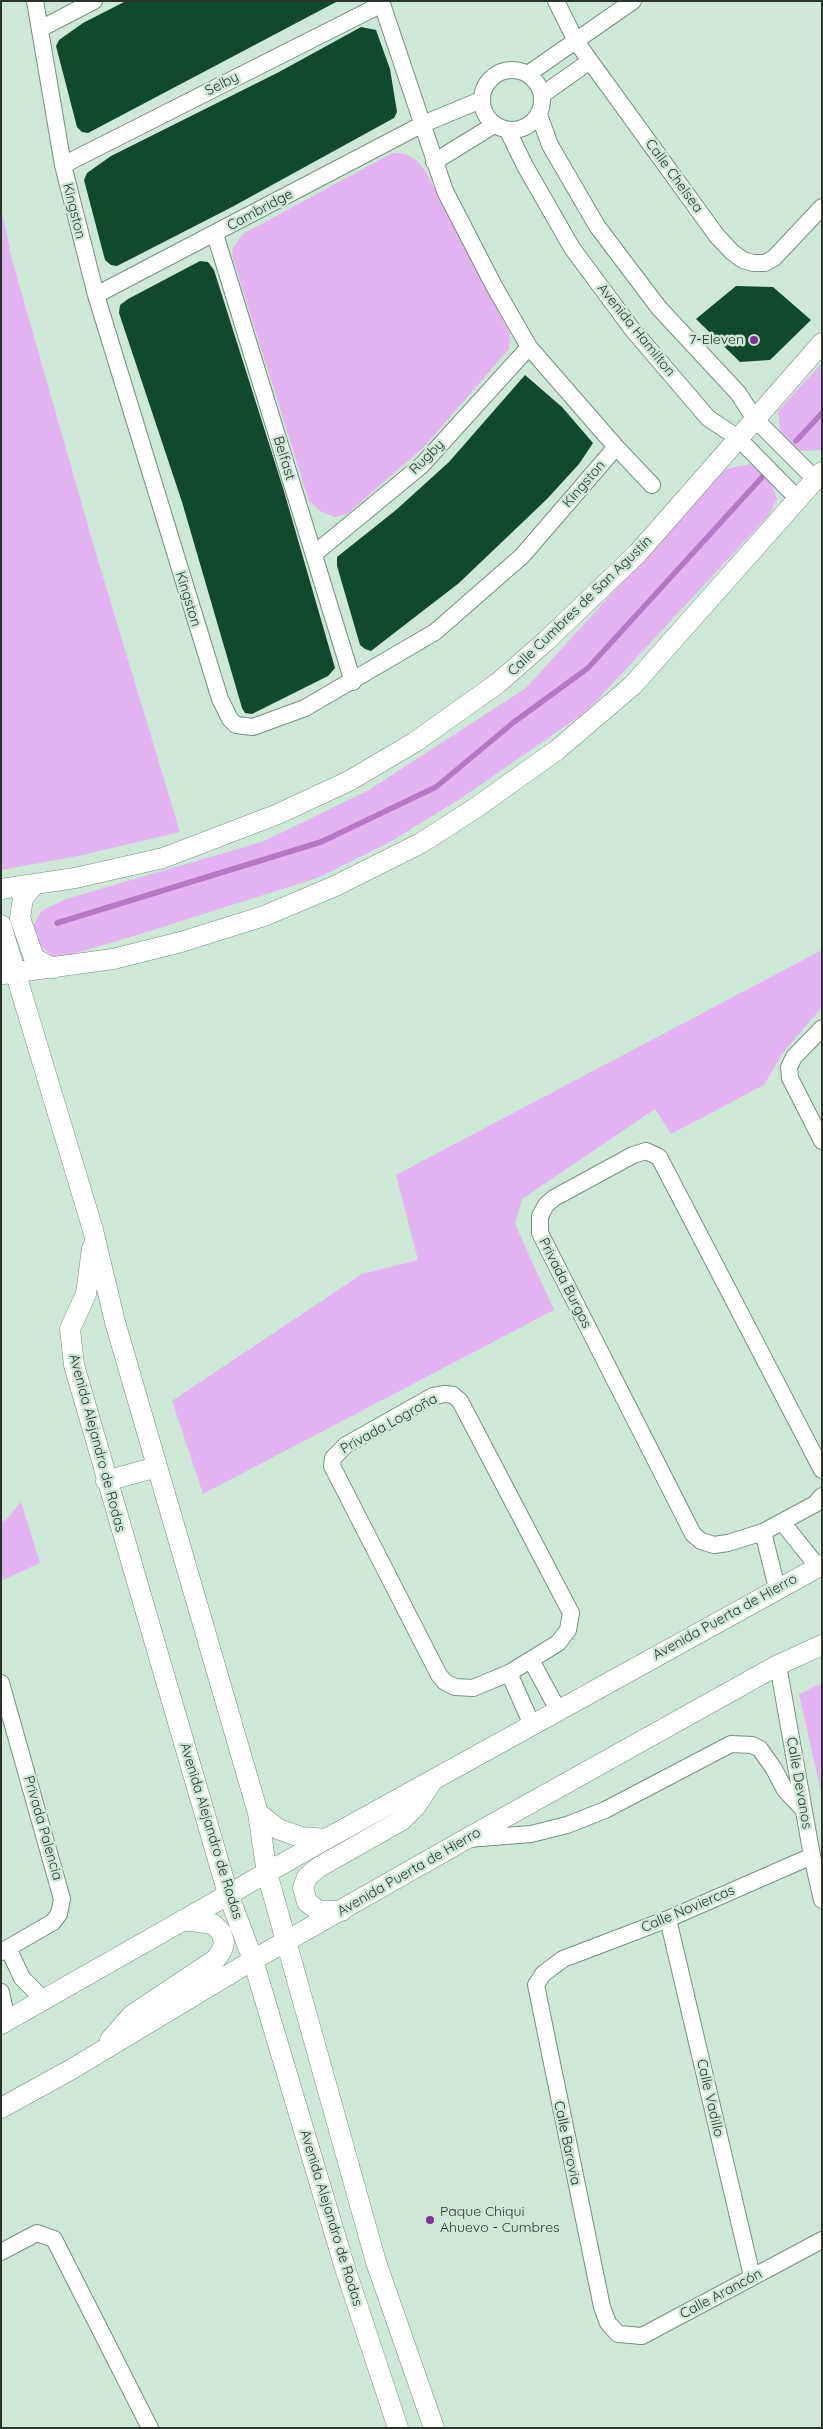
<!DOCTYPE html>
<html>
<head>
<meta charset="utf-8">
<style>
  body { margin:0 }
  #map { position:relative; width:823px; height:2429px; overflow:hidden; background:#cde8d6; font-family:Quicksand,sans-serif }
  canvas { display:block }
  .frame { position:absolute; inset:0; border:2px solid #2a342d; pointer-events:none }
</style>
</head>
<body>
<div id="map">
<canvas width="823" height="2429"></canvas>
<div class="frame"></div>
</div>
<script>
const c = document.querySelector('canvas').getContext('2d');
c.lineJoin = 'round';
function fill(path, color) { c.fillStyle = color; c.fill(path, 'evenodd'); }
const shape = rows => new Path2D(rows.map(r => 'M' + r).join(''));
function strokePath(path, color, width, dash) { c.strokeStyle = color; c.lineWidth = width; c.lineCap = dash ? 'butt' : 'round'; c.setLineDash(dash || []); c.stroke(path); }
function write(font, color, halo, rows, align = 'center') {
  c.font = font + ' Quicksand,sans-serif'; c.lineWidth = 5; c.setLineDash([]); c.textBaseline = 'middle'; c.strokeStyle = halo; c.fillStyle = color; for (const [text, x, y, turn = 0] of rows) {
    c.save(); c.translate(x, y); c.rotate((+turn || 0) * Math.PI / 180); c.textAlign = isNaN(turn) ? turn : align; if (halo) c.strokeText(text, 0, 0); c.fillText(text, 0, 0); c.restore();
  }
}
fill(shape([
  [392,153,405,154,415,159,425,170,510,334,509,349,424,447,347,514,335,517,320,511,309,501,233,259,232,249,243,234],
  [1,207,11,256,97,557,180,832,78,856,1,870],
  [822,363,822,450,801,451,787,444,781,437,778,411],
  [751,464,764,470,771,482,777,499,769,515,587,711,463,797,390,842,317,878,134,936,55,959,29,935,41,911,66,899,262,842,369,790,526,688,725,469],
  [822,950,822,1007,782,1054,764,1085,671,1134,655,1109,522,1199,515,1224,554,1310,203,1494,172,1401,362,1274,418,1260,396,1175],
  [21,1502,40,1563,1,1581,1,1520,5,1521],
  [822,1683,822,1792,821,1792,799,1694]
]), '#e3b4f1');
strokePath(shape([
  [796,441,822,413],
  [57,923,321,842,436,787,514,722,588,668,765,474]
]), '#b478c6', 5.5);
fill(shape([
  [126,1,338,1,88,133,82,132,77,127,56,46,59,40,83,23],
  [361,27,376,30,390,69,397,112,394,118,232,207,117,266,111,265,105,260,84,180,87,173,111,156,279,72],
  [200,261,208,262,214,270,283,488,335,668,328,676,252,714,245,713,242,708,182,502,119,313,120,305,128,299],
  [736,286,773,287,811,320,770,360,740,362,696,319],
  [525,375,562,407,593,443,579,464,547,499,459,583,371,651,365,649,360,645,337,566,337,557,396,510,449,462]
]), '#10492c');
const minor = shape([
  [35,1,63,165,96,295,220,699,230,719,236,725,253,727,305,708,435,632,522,556,616,447],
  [381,1,445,191,494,286,529,347,616,447,652,485],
  [556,1,576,41,590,61,717,236,732,252,743,260,753,263,765,263,774,258,822,207],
  [40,29,94,1],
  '482 100a30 30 0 1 1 60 0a30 30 0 1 1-60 0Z',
  [528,74,633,1],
  [542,95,590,61],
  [539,115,550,145,597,226,659,308,738,393,755,419,816,480],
  [508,131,525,166,572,248,632,329,708,418,738,438,799,500],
  [434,162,494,125],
  [63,165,382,4],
  [215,234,353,682],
  [96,295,423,124,481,100],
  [314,554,422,465,529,347],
  [822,1028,794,1057,789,1067,790,1078,822,1141],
  [445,1394,453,1395,460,1401,571,1613,568,1630,558,1643,509,1673,473,1688,455,1687,445,1682,439,1675,332,1466,333,1458,346,1445,433,1396,445,1394],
  [822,1470,659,1157,646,1151,633,1155,554,1198,546,1205,540,1216,540,1233,693,1534,701,1541,714,1545,728,1543,763,1532,815,1504,822,1496],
  [782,1522,818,1567],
  [763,1532,777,1588],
  [531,1660,558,1710],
  [778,1665,812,1856,822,1900],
  [509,1673,532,1725],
  [1,1683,62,1899,59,1914,53,1922,1,1952],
  [468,1839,531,1834,567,1825,605,1810,731,1744,752,1745,760,1749,774,1769,785,1790,804,1810],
  [812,1856,668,1919,563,1959,543,1974,536,1985,602,2307,608,2323,618,2334,642,2336,822,2240],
  [668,1919,752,2276],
  [8,1948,22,1978,43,1999],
  [1,1992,7,2021],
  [1,2252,37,2233,54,2239,150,2428]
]);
const tertiary = shape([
  [34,885,23,898,20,918,34,958,53,968],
  [1,889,75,878,163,858,278,814,349,781,415,742,498,683,546,641,638,553,822,343],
  [1,925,93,1230,115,1322,258,1813,267,1873,376,2262,434,2428],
  [3,974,113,959,181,942,264,916,335,886,421,843,474,809,557,750,633,685,822,472],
  [92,1248,86,1294,70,1329,74,1365,228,1894,253,1960,344,2265,398,2428],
  [106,1481,157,1467],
  [258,1813,278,1829,301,1837,326,1839],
  [342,1911,319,1911,307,1902,303,1888,307,1877,319,1867,402,1820,416,1806,431,1783],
  [1,2024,326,1839,822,1565],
  [110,2040,132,2015,216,1959,222,1950,224,1942,221,1932,213,1924,183,1920],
  [1,2108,72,2069,253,1960,466,1839,778,1665,822,1645]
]);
strokePath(minor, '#76907f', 18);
strokePath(tertiary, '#76907f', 21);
strokePath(minor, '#fff', 16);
strokePath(tertiary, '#fff', 20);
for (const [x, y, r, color] of [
  [754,340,5,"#842d9b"],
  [430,2220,5,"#842d9b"]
]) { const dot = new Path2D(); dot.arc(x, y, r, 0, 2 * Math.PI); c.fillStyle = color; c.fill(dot); strokePath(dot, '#cde8d6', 2); }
write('14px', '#2a342d', '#cde8d6', [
  ["Selby",222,84,-27],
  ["Calle Chelsea",674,176,54],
  ["Cambridge",260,210,-28],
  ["Kingston",74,211,76],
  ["Avenida Hamilton",636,330,51],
  ["Rugby",427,457,-45],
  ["Belfast",284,458,73],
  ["Kingston",584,484,-49],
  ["Kingston",188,599,73],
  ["Calle Cumbres de San Agustín",580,606,-44],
  ["Privada Burgos",565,1283,63],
  ["Privada Logroña",389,1424,-29],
  ["Avenida Alejandro de Rodas",97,1443,75],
  ["Avenida Puerta de Hierro",725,1617,-29],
  ["Calle Devanos",799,1783,80],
  ["Privada Palencia",43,1828,74],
  ["Avenida Alejandro de Rodas",211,1831,73],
  ["Avenida Puerta de Hierro",409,1872,-30],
  ["Calle Noviercas",688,1909,-23],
  ["Calle Vadillo",710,2098,77],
  ["Calle Barovia",567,2143,78],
  ["Avenida Alejandro de Rodas",331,2218,73],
  ["Calle Arancón",721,2294,-28]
]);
write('14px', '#2a342d', '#cde8d6', [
  ["7-Eleven",744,340],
  ["Paque Chiqui",440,2212,"left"],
  ["Ahuevo - Cumbres",440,2228,"left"]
], 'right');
</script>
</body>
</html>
